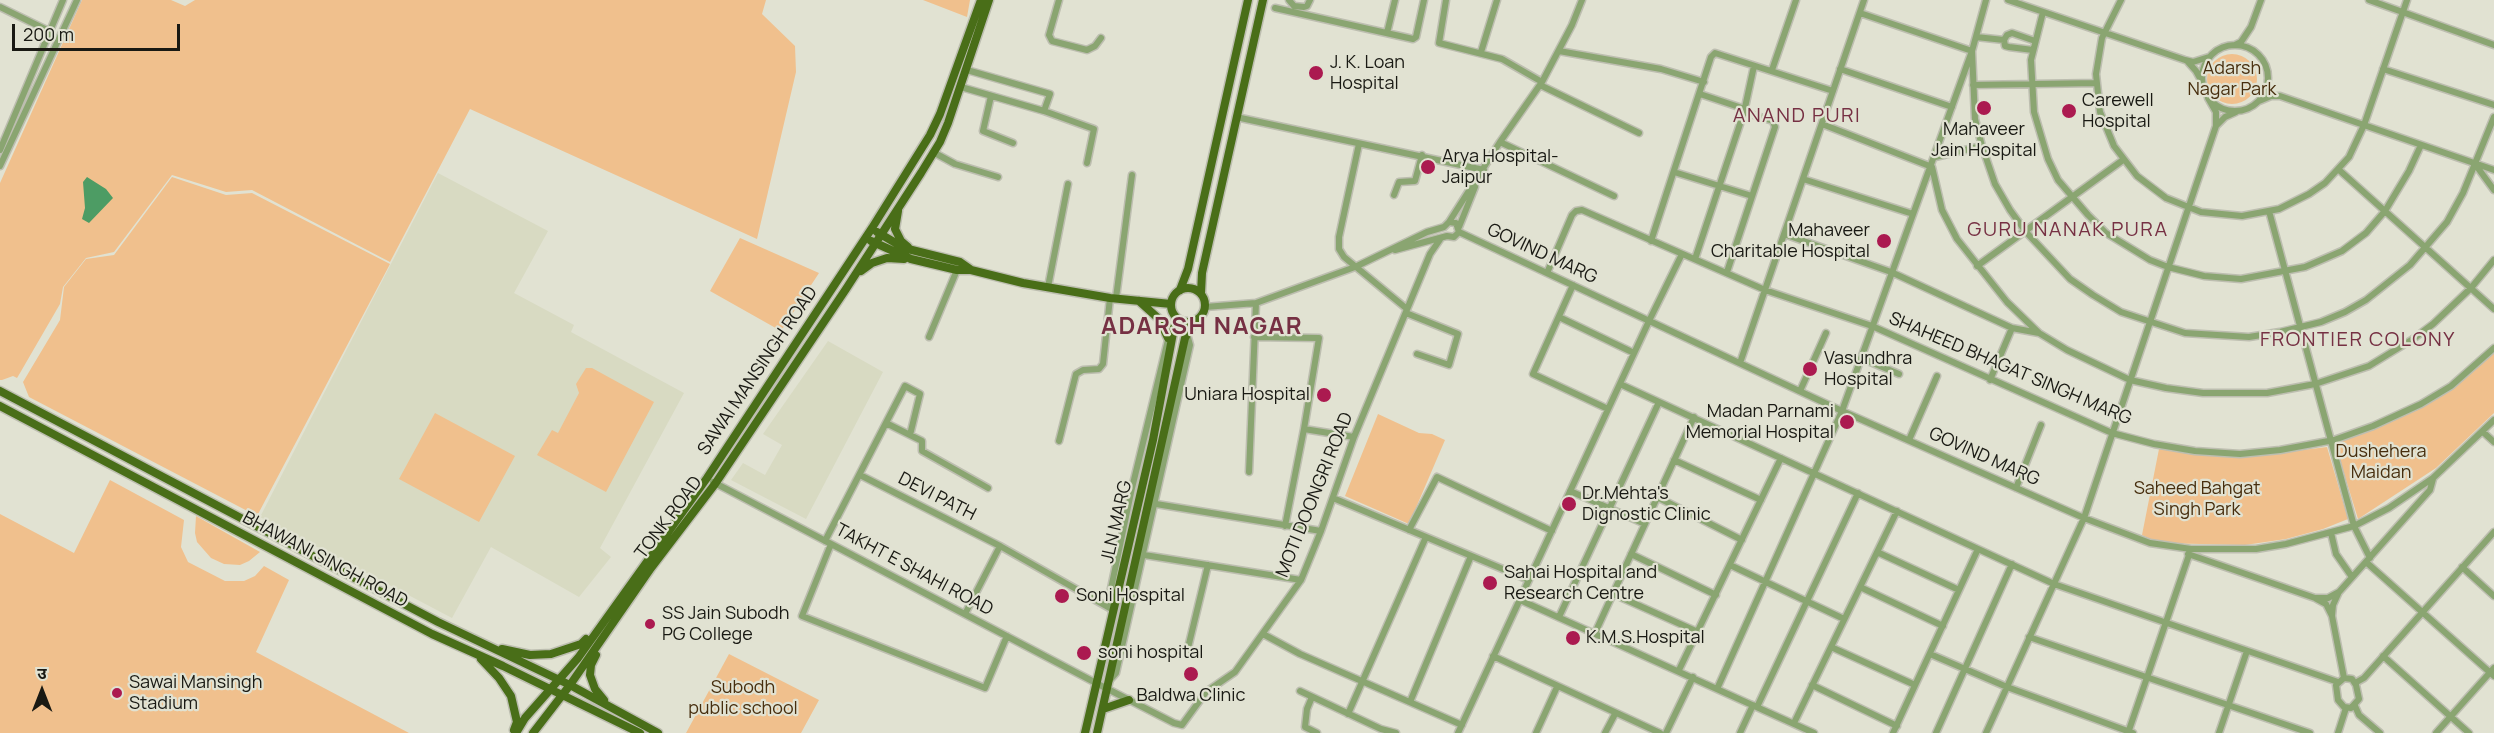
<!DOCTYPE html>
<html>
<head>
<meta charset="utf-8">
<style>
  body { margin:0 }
  #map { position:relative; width:2494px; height:733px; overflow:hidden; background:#e1e2d2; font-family:Manrope,"Noto Sans Devanagari",sans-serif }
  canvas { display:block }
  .north { position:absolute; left:12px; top:661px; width:60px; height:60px; -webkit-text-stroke:4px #e1e2d2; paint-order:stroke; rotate:0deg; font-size:16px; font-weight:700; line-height:24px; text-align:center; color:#191913 }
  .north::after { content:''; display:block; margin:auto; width:21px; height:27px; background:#191913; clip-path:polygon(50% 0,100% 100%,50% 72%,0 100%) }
  .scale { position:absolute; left:12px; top:24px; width:168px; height:27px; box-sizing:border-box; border:3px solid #191913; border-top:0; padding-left:8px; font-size:18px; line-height:21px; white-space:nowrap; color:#191913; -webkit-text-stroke:4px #e1e2d2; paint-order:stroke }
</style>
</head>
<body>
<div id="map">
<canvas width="2494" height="733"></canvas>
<div class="north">उ</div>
<div class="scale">200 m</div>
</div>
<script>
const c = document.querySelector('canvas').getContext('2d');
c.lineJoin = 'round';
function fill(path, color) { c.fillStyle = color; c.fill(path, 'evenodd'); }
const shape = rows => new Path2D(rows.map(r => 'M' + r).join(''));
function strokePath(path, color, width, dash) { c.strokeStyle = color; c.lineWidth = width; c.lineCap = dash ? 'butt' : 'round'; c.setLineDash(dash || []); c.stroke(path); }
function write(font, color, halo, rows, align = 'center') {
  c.font = font + ' Manrope,sans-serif'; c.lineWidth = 4.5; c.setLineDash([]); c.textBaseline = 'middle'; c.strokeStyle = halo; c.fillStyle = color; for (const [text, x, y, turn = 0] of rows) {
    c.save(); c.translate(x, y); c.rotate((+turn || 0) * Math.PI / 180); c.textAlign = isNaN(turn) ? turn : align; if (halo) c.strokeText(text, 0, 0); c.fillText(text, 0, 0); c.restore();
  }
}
fill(shape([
  [438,173,548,231,514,293,574,325,571,332,684,393,600,548,611,557,579,597,491,547,452,618,260,517],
  [828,341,883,372,806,519,731,480,743,463,765,475,782,445,763,434]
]), '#d8dac2');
fill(shape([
  [82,0,171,0,185,6,195,0,766,0,762,14,795,46,796,72,757,239,470,109,390,262,252,190,226,192,172,175,114,252,86,258,63,287,60,304,20,373,17,378,13,376,2,380,0,380,0,183],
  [923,0,970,0,967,17],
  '2207 79a25 25 0 1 1 50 0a25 25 0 1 1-50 0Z',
  [172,177,226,195,252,193,390,264,257,516,29,397,23,382,60,320,64,287,86,259,114,255],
  [740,238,819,273,781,331,710,291],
  [2494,350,2494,413,2436,468,2358,519,2334,440,2424,405],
  [586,368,592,368,654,402,606,492,537,455,552,430,558,433,579,393,576,384],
  [435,413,515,456,479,522,399,479],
  [1378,414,1419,433,1432,434,1445,440,1409,524,1345,496],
  [2327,447,2348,519,2323,529,2286,539,2245,545,2158,543,2142,535,2159,449,2195,454,2248,457],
  [110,480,184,520,181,547,188,562,225,581,244,581,255,576,264,566,289,580,256,652,409,733,0,733,0,514,74,553],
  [196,516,260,552,249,561,240,565,224,564,211,558,197,542,195,533],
  [729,654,819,700,801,733,686,733]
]), '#f0c08d');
fill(shape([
  [87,177,106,189,113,198,89,223,82,219,85,208,83,182]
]), '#4d9c64');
const minor = shape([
  [1059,0,1049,35,1052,41,1087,50,1095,46,1101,38],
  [1289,0,1294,6,1304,7,1307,6,1310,0],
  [1446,0,1439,43,1502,59,1542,82],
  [2008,0,2185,60,2193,62,2209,57],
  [2121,0,2102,38,2096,74,2100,112,2114,146,2137,176,2166,198,2201,212,2242,216,2279,209,2309,194,2325,183,2349,157,2364,125,2407,0],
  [2369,0,2494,45],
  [0,7,49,31],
  [1275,8,1413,39,1416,37,1424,0],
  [2043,12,2031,60,2034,112,2048,159,2058,180,2088,215,2106,233,2150,260,2168,267,2204,276,2241,279,2305,267,2342,251,2366,233,2385,211,2409,171,2421,145],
  [1860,13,1972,51],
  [1387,33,1395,0],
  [1976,37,2004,40],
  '2202 78a33 33 0 1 1 66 0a33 33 0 1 1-66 0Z',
  [2235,45,2241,42,2251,27,2261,0],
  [2033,50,2009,47,2005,46,2004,40,2007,35,2012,33,2035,41],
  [1559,51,1661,69,1704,82],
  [1972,51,1975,119,1982,146,1995,184,2010,210,2026,232,2070,279,2093,295,2121,312,2185,333,2249,337,2280,332,2321,322,2345,312,2366,300,2410,265,2447,222,2463,193,2494,117],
  [1481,52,1497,0],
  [2188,62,2196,71,2201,80],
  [1840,69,1952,107],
  [2383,69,2494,105],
  [967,70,1050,94,1044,111],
  [1772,70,1796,0],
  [1540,85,1639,133],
  [1973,85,2097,83],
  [961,87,1044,111,1094,129,1087,163],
  [1700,94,1745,109],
  [991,96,983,131,1013,143],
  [2259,101,2271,96,2280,96,2494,170],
  [1236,117,1484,170],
  [1822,124,1932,167,1942,210,1957,239,2007,302,2039,333,2067,350,2130,380,2166,388,2203,393,2267,393,2315,384,2369,366,2413,339,2433,324,2471,288,2494,260],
  [2216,126,2225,117,2236,112],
  [1500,142,1614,196],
  [1359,144,1339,237,1339,249,1344,257,1407,309],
  [0,150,63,0],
  [933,152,955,164,998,177],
  [1935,157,1982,146],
  [2475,164,2494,190],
  [0,166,77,0],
  [2338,169,2494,309],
  [1674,172,1752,196],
  [1803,179,1913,214],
  [1394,195,1399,182,1415,181,1422,155],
  [2269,211,2354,526,2370,558],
  [1449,222,1500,142,1542,82,1572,25,1582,0],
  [1459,227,1475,187],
  [1459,232,1842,411,2084,518,2150,543,2191,549,2256,549,2286,544,2354,526,2389,508,2433,478,2494,420],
  [1784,234,1891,272,2012,328,2039,333],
  [1651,241,1711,57,1715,53,1833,91],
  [1395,250,1447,236,1454,237,1459,232],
  [1695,259,1744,112,1754,66],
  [1977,266,2123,160],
  [1727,272,1775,127,1773,121,1744,112],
  [1547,273,1572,215,1576,211,1582,210,1765,290,1872,326,2112,433,2154,444,2195,451,2240,454,2280,450,2334,440,2373,426,2421,404,2451,386,2494,348],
  [1573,285,1533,374,1608,409],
  [1048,287,1068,184],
  [1116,298,1132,175],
  [1205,307,1256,303,1355,267,1427,232,1444,227,1449,222,1456,223,1459,232],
  [1406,313,1458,334,1449,365,1417,354],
  [1559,317,1634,353],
  [929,337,957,270],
  [1254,337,1319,338,1304,429,1285,526],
  [1861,358,1899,374],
  [1740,363,1864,0],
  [1990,380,2012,328],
  [1620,384,2054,584,2338,682],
  [1800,391,1826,333],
  [886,423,922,441,922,451,988,488],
  [1304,429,1354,437],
  [2483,432,2494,442],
  [1909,440,1937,376],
  [1059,441,1076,374,1083,370,1099,369,1103,364,1110,298],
  [1674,460,1761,500],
  [1249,472,1256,303],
  [860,475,1000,546,1113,610],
  [713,482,1096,683,1174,723,1182,725,1206,692,1235,672,1301,580,1321,531,1354,437,1430,254,1441,238],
  [2016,488,2041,425],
  [1570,491,1645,524],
  [1657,497,1742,540],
  [1333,498,1529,580],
  [1150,503,1321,531],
  [1409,530,1437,477,1552,531],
  [2331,533,2336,554,2352,577],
  [825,541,905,386,920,394,910,435],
  [831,544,802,616,985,688,1007,636],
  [1877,552,1959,590],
  [1138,554,1301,580],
  [1631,554,1716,595],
  [2188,554,2315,598,2326,604,2332,616],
  [2366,562,2494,676],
  [1730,565,1844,619],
  [2462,567,2494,596],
  [1860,587,1943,626],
  [1613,594,1698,632],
  [2338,594,2333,605,2332,616,2344,678],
  [2315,598,2328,598,2339,592,2430,490,2433,479],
  [1520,600,1814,733],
  [1113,609,1109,598,1132,488,1169,336],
  [965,614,1000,546],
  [1559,617,1659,402],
  [1595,633,1694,417],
  [1263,634,1300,654,1462,725],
  [2029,637,2310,733],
  [1831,647,1915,685],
  [1187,652,1208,565],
  [1930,654,2007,687,2133,733],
  [1493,656,1660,733],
  [2383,656,2469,733],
  [1679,670,1781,458],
  [2344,678,2352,679,2356,685,2359,699,2351,708,2344,707,2338,700,2336,685,2344,678],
  [1109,681,1116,673,1190,345,1187,334],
  [2355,683,2364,678,2494,532],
  [1812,685,1897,726],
  [1717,689,1842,411,1972,51,1986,0],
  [1300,691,1381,729,1396,733],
  [1312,697,1307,709,1305,727,1317,733],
  [1410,702,1471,556],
  [2355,706,2359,715,2380,733],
  [1757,707,1858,493],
  [1348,714,1426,537],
  [1794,723,1897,511],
  [1458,733,1649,321,1682,254],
  [1536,733,1557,687],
  [1605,733,1615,714],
  [1666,733,1693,677],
  [1740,733,1753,705],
  [1893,733,1978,549],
  [1936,733,2012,564],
  [1986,733,2084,518,2216,126,2216,112,2208,98],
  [2128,733,2189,555],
  [2219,733,2247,651],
  [2338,733,2346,708],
  [2436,733,2494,668]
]);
const major = shape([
  [898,211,895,229,901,241,908,247],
  [877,232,904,248,960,262,970,269],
  [871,241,911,259,957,270,971,270,1023,283,1110,298,1171,304],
  [861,271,872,263,887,258,904,259],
  '1171 305a17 17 0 1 1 34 0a17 17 0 1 1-34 0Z',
  [1180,290,1188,269,1248,0],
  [1201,293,1202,273,1263,0],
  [1139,301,1159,319,1168,338],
  [0,391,438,622,570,685,658,733],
  [0,406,432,634,503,666,640,733],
  [502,649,530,655,551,654,581,644,586,639],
  [596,655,591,665,590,675,595,689,604,700],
  [481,659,499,678,511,696,517,722,514,730],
  [1103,709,1129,700],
  [516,733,525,718,578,658,707,478,872,228,930,135,940,114,981,0],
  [533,733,570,685,651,568,715,484,846,289,921,173,940,142,948,123,989,0],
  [1085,733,1153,440,1176,317],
  [1097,733,1185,338,1195,320]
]);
strokePath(minor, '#bdbeb0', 9);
strokePath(major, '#bdbeb0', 11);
strokePath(minor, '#8aa571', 6);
strokePath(major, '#496e18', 8);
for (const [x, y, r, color] of [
  [1316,73,8,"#ab1a50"],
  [1984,108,8,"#ab1a50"],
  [2069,111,8,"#ab1a50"],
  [1428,167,8,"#ab1a50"],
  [1884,241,8,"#ab1a50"],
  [1810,369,8,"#ab1a50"],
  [1324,395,8,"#ab1a50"],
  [1847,422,8,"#ab1a50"],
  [1569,504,8,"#ab1a50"],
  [1490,583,8,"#ab1a50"],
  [1062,596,8,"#ab1a50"],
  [650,624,6,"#ab1a50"],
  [1573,638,8,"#ab1a50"],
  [1084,653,8,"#ab1a50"],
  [1191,674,8,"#ab1a50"],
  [117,693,6,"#ab1a50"]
]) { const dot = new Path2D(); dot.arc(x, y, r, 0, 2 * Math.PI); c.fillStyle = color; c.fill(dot); strokePath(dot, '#e1e2d2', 2); }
write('18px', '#191913', '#e1e2d2', [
  ["J. K. Loan",1330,63],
  ["Hospital",1330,84],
  ["Carewell",2082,101],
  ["Hospital",2082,122],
  ["Mahaveer",1984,130,"center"],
  ["Jain Hospital",1984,151,"center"],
  ["Arya Hospital-",1442,157],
  ["Jaipur",1442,178],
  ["Mahaveer",1870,231,"right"],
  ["Charitable Hospital",1870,252,"right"],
  ["Vasundhra",1824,359],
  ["Hospital",1824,380],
  ["Uniara Hospital",1310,395,"right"],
  ["Madan Parnami",1834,412,"right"],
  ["Memorial Hospital",1834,433,"right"],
  ["Dr.Mehta's",1582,494],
  ["Dignostic Clinic",1582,515],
  ["Sahai Hospital and",1504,573],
  ["Research Centre",1504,594],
  ["Soni Hospital",1076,596],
  ["SS Jain Subodh",662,614],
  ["PG College",662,635],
  ["K.M.S.Hospital",1586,638],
  ["soni hospital",1098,653],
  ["Sawai Mansingh",129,683],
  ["Stadium",129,704],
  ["Baldwa Clinic",1191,696,"center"]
], 'left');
write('18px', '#472e0e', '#e1e2d2', [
  ["Adarsh",2232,69],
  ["Nagar Park",2232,90],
  ["Dushehera",2381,452],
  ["Maidan",2381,473],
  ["Saheed Bahgat",2197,489],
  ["Singh Park",2197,510],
  ["Subodh",743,688],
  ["public school",743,709]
]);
write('18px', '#191913', '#e1e2d2', [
  ["GOVIND MARG",1542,254,25],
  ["SHAHEED BHAGAT SINGH MARG",2010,369,23],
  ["SAWAI MANSINGH ROAD",758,371,-56],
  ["GOVIND MARG",1984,457,24],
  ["MOTI DOONGRI ROAD",1315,495,-68],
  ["DEVI PATH",937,497,27],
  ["TONK ROAD",669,518,-53],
  ["JLN MARG",1117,522,-77],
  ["BHAWANI SINGH ROAD",325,560,28],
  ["TAKHT E SHAHI ROAD",914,570,28]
]);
c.letterSpacing = '1.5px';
write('20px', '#763043', '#e1e2d2', [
  ["ANAND PURI",1797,116],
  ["GURU NANAK PURA",2068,230],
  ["FRONTIER COLONY",2358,340]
]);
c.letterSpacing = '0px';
c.letterSpacing = '1.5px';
write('bold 24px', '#763043', '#e1e2d2', [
  ["ADARSH NAGAR",1202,327]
]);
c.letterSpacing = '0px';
</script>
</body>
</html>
